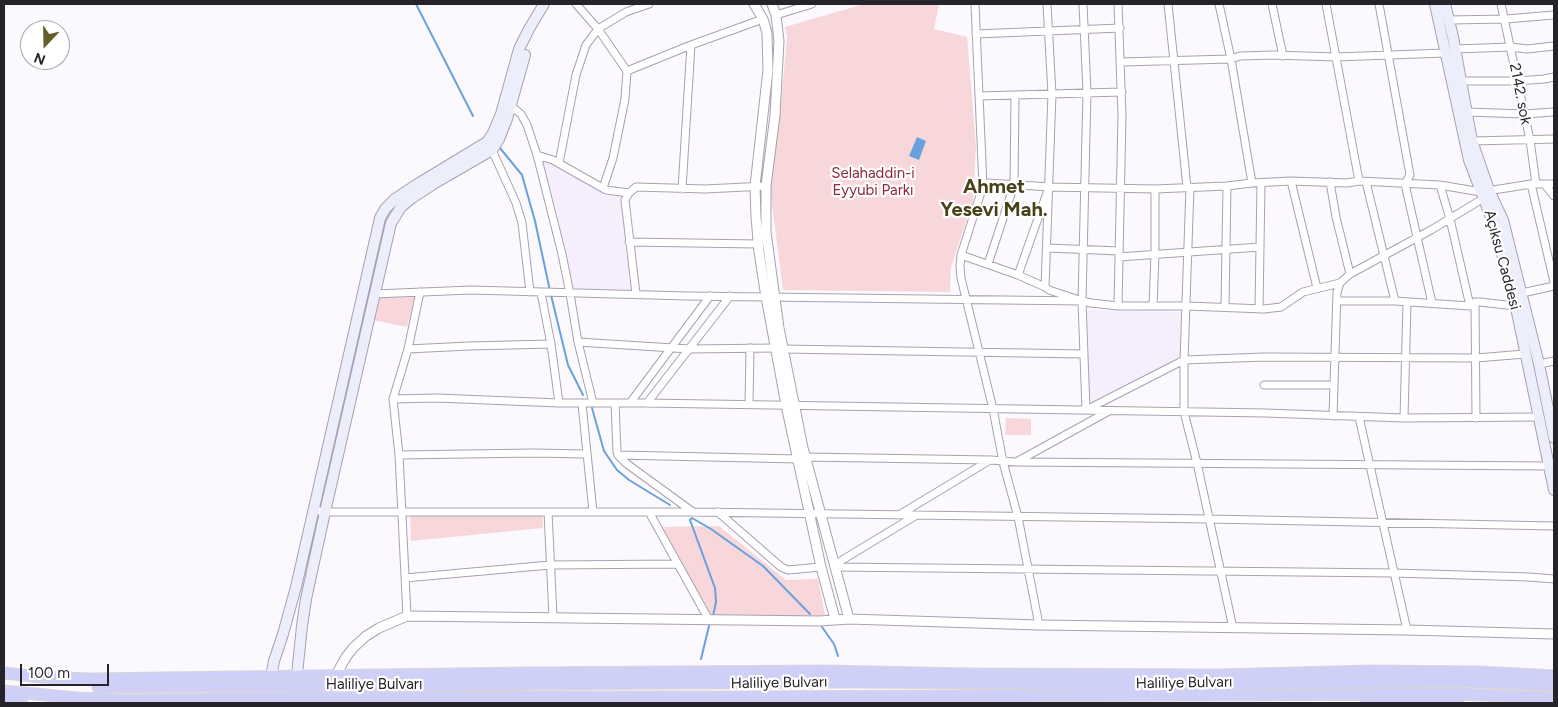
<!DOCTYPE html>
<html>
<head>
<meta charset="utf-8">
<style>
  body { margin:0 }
  #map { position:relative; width:1558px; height:707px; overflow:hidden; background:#fbf9fd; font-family:Figtree,sans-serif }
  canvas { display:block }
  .frame { position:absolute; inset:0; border:5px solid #27232a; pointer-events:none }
  .north { position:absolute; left:20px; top:20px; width:50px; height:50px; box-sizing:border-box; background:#fff; border:1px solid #a9a7aa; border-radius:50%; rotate:201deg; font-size:14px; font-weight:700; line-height:20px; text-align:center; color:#27232a }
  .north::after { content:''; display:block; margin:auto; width:18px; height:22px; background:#655d2a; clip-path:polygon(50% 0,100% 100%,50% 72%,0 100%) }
  .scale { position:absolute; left:20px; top:664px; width:89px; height:22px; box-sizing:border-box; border:2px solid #27232a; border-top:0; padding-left:6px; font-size:15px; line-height:18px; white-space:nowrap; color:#27232a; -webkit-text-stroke:4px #fff; paint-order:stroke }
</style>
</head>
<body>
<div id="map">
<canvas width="1558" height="707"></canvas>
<div class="frame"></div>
<div class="north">N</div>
<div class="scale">100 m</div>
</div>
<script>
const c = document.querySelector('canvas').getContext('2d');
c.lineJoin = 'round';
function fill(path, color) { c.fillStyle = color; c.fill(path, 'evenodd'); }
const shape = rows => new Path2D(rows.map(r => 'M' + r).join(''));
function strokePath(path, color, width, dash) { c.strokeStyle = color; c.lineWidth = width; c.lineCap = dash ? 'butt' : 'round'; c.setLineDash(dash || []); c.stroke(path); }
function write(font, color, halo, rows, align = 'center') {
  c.font = font + ' Figtree,sans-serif'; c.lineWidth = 4.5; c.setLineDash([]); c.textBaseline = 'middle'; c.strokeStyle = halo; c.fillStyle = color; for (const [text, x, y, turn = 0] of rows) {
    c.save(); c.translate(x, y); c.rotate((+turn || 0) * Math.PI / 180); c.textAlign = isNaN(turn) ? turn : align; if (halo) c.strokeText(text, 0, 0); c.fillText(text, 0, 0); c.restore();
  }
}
fill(shape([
  [543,162,554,164,606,196,621,197,627,236,624,242,626,255,630,260,634,290,631,294,574,293,558,219],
  [1087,310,1182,312,1180,354,1178,358,1092,404,1089,401]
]), '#f7eefd');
fill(shape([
  [864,4,939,4,934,29,967,37,976,146,973,201,951,267,950,292,783,290,770,189,781,104,787,37,785,27],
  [415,297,407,327,372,320,378,298],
  [1006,418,1031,419,1031,435,1005,435],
  [410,513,542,515,543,528,411,541],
  [719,526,786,580,818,579,826,621,712,618,661,527]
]), '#f7d7da');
fill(shape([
  [917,137,926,141,919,160,909,156]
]), '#69a1de');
strokePath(shape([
  [416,4,473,116],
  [500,148,522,175,535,221,550,291],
  [551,295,568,365,583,395],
  [592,408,604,451,617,470,629,480,670,505],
  [692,518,711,529,763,566,810,614],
  [692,518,690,520,715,588,716,602,713,616],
  [822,627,834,644,838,656],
  [701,659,709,626]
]), '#69a1de', 2);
const minor = shape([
  [576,4,598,29,627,71,625,99,613,158,603,188],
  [975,4,983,186,961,255,960,266,961,278,993,409,1003,462,1018,517,1039,625],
  [1168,4,1187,187],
  [1219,4,1231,59,1240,56,1273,55,1336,57,1445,53],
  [1272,4,1283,56],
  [1326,4,1359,181],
  [1379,4,1410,175,1405,184,1432,303],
  [1501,4,1530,140,1536,184],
  [776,15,812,4],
  [1449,20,1506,19,1554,15],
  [976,34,1120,28],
  [1455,49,1511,47,1527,49,1554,46],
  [1121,62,1231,59,1252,183],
  [627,71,691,45,763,19],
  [1461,81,1517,81,1544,79,1554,77],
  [979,96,1122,92],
  [512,107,521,114,527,125,537,155,562,254,570,294,578,342,593,403],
  [1467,112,1524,114,1554,112],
  [1472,141,1554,139],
  [492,150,516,203,522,223,530,292],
  [537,155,553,160,606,190,629,193],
  [559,163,576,75,586,45,598,29,626,12,649,4],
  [1291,181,1317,288],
  [1330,182,1336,217,1350,274],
  [1366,182,1395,301],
  [1531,184,1554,282],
  [1440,185,1450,219,1470,306],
  [1545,185,1554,196],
  [983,186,988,183,1050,187,1155,189,1227,186,1252,183,1291,181,1347,183,1359,181,1440,185,1481,192,1531,184,1554,184],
  [1190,187,1184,360,1184,412,1197,463,1233,628],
  [682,189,691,45],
  [629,242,758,244],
  [1047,248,1119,251],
  [961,255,1018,275,1045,287,1049,290,1082,301,1086,410,1184,360,1264,357,1476,358,1525,354],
  [1119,257,1260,247],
  [988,264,1014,185,1015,96],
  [1018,275,1047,193],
  [1045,287,1052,94,1047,4],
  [541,293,551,344,559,403],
  [1522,293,1554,286],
  [374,294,471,290,687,296,1082,301,1091,303,1118,306,1187,306,1264,309,1281,307,1303,292,1340,283],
  [636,294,625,200,629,193,636,187,705,189,766,186],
  [1082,301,1087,92,1083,4],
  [1337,301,1395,301,1470,306,1475,302,1480,302,1515,306],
  [1475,302,1476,418],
  [1118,306,1122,115,1118,4],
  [1153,306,1155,255,1155,189],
  [1225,307,1227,186],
  [1259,309,1261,183],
  [578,342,689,349,775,348],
  [408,349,469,346,551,344],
  [784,349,1084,354],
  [1539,364,1554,361],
  [1264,385,1334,385],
  [393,399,437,398,559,403,647,403,1265,413,1404,418,1538,417],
  [615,403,617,452,618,455,627,464,693,512],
  [630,403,710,296],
  [647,403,730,296],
  [582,404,593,512],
  [749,404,750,348],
  [1333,416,1337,292,1340,283,1350,274,1431,230,1484,198],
  [1359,417,1407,630],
  [1404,418,1407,302],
  [399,455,534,453,586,454],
  [618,455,798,459,805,457,991,460,1015,462,1549,466],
  [1018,461,1109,411],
  [314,510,325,512,693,512,1209,519,1554,526],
  [548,512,553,617],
  [649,512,709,620],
  [718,512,781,567,788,570,821,567],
  [899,515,990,460],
  [834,565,915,516],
  [835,567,1394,573,1529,577,1554,579],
  [405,578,550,565,678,564],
  [407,616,399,455,393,399,408,349,420,292]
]);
const tertiary = shape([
  [754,4,763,19,767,33,768,70,755,186,756,217,759,252,766,297,786,405,821,567,835,619],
  [772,4,776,15,779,41,775,115,766,186,766,232,779,328,803,448,849,619],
  [336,675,346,657,353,648,366,636,379,628,407,616,820,621,849,619,1039,625,1407,630,1554,634]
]);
const secondary = shape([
  [1435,4,1469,160,1494,225,1514,298,1554,490],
  [1445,4,1453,37,1472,141,1489,190,1503,220,1539,364,1554,438],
  [270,682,274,661,283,634,296,587,380,218,385,209,395,199,416,185,487,142,493,133,501,114,519,49,529,29,544,4],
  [294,703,302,626,306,599,325,512,391,223,401,207,412,198,435,183,492,150,499,139,507,119,525,55]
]);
const trunk = shape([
  [4,673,41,677,90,679,524,673],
  [518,673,826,671,969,674,1218,675,1372,671,1479,672,1554,676],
  [353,685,848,682,1114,684,1460,681,1554,685],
  [98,687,206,686],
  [4,691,77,698,129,700,206,699],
  [353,697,723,697,1456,694,1554,698],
  [4,702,22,703],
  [1366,703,1458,703]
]);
strokePath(minor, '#a9a0b0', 9);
strokePath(tertiary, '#a9a0b0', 11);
strokePath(secondary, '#a9a0b0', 12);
strokePath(trunk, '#d8d7d9', 13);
strokePath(minor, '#fff', 7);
strokePath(tertiary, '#fff', 9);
strokePath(secondary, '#eceefc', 10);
strokePath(trunk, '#ced0f8', 11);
const trunkBridge = shape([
  [206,686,353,685],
  [206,699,353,697]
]);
strokePath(trunkBridge, '#d8d7d9', 13, []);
strokePath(trunkBridge, '#ced0f8', 11);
write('15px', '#27232a', '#fff', [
  ["2142. sok",1520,94,79],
  ["Açıksu Caddesi",1502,260,75],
  ["Haliliye Bulvarı",779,683,-1],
  ["Haliliye Bulvarı",1184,683,-1],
  ["Haliliye Bulvarı",374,685]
]);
write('15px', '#8e273f', '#fff', [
  ["Selahaddin-i",873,174],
  ["Eyyubi Parkı",873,191]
]);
write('bold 20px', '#474117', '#fff', [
  ["Ahmet",994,187],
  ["Yesevi Mah.",994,210]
]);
</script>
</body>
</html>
